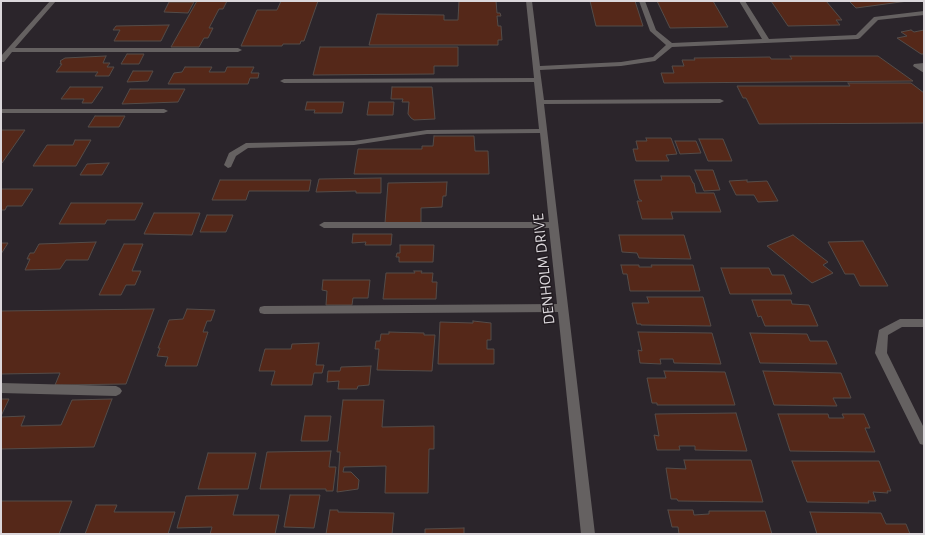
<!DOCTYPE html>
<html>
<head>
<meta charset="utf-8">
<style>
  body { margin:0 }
  #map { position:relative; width:925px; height:535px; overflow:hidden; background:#2b252b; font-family:"Alegreya Sans",sans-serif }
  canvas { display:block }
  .frame { position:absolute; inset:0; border:2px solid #dbd7db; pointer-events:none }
</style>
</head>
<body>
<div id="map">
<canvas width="925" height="535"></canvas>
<div class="frame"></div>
</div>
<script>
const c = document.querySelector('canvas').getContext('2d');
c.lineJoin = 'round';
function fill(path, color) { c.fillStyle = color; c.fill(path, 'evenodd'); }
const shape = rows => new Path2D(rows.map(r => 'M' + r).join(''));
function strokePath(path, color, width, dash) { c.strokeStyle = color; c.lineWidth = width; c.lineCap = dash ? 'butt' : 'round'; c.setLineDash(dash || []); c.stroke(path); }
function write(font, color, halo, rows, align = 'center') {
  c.font = font + ' "Alegreya Sans",sans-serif'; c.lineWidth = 3; c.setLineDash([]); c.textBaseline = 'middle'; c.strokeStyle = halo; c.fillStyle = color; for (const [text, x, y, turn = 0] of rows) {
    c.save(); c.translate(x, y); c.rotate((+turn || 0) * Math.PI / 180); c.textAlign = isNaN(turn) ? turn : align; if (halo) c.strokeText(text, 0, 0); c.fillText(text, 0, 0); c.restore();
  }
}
const building = shape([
  [197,1,227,1,223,9,219,9,209,28,213,28,208,38,204,38,199,47,171,47,197,1],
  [281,1,318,1,304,41,301,41,300,44,283,44,282,46,241,46,257,10,277,10,281,1],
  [459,1,496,1,497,13,500,13,501,16,497,16,498,26,501,26,502,40,498,40,498,45,369,45,377,14,444,15,444,20,458,20,459,1],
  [590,1,635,1,643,26,596,26,590,1],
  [657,1,713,1,728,27,670,28,657,1],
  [771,1,826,1,842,20,836,20,840,25,788,26,771,1],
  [849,1,908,1,856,8,849,1],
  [169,2,194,2,188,13,164,12,169,2],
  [169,25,161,41,114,41,120,30,113,30,116,26,169,25],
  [911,30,914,32,924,30,924,54,921,54,897,38,907,36,901,32,911,30],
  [320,47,458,47,458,66,434,66,434,74,313,75,320,47],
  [127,54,144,54,139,64,121,64,127,54],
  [106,56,103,63,110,63,107,67,114,67,109,76,95,76,98,72,56,72,62,64,60,64,61,62,60,61,65,58,106,56],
  [790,56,878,56,913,81,664,83,661,73,674,73,672,66,684,66,682,60,695,60,694,58,770,57,771,59,792,59,790,56],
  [185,67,212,67,209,72,225,72,227,67,254,67,251,73,259,73,258,78,250,78,248,84,168,84,174,73,182,72,185,67],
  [133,71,153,71,148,81,127,82,133,71],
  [848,83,911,83,924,93,924,123,759,124,746,98,743,98,737,86,850,86,848,83],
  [70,87,103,87,92,103,82,103,84,99,61,99,70,87],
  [392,87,432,87,435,119,414,120,411,118,408,114,409,102,402,102,403,99,391,99,392,87],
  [130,89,185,89,178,102,122,104,130,89],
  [307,102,344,102,342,113,314,113,315,110,305,110,307,102],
  [369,102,394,102,393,115,367,115,369,102],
  [95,116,125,116,119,127,88,127,95,116],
  [1,130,25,130,2,163,1,163,1,130],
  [434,136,474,136,475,151,488,151,489,174,354,174,358,149,422,149,422,146,433,146,434,136],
  [646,138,671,138,677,154,666,155,669,161,636,161,633,149,638,149,636,141,647,141,646,138],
  [699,139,723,139,732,161,708,161,699,139],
  [75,140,91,140,76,166,33,166,47,145,73,145,75,140],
  [675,141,696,141,701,153,680,154,675,141],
  [109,163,102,175,80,175,87,164,109,163],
  [695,170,713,170,720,190,704,191,695,170],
  [661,176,690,176,693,183,694,183,696,193,714,193,721,212,671,212,673,219,642,219,637,201,642,201,639,199,634,180,662,180,661,176],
  [381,178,381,193,356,193,356,191,316,192,319,179,381,178],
  [220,180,311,180,309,191,249,191,246,200,212,200,220,180],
  [747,180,747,182,767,181,778,201,758,202,754,195,736,195,729,181,747,180],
  [447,182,446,196,443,196,442,207,421,208,421,223,385,223,388,183,447,182],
  [1,189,33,189,22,206,7,206,5,210,1,210,1,189],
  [71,203,143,203,135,220,107,220,105,224,59,224,71,203],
  [154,213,200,213,192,235,144,234,154,213],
  [207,215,233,215,226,232,200,232,207,215],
  [353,234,392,234,391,245,365,245,366,242,352,243,353,234],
  [619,235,684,235,691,259,639,258,637,253,622,252,619,235],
  [793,235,828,262,823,265,833,273,812,283,767,246,793,235],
  [863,241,888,286,860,286,854,274,845,274,828,242,863,241],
  [96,242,88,260,66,260,60,269,25,270,30,259,27,259,30,253,34,253,39,244,96,242],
  [1,243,8,243,1,254,1,243],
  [124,244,143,244,132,271,141,271,135,285,126,285,121,295,99,295,124,244],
  [400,245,434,245,433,262,399,262,399,257,396,257,397,253,400,253,400,245],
  [621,265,639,265,639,267,652,267,651,265,693,265,700,291,630,291,627,274,623,274,621,265],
  [721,268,769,268,772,275,784,275,792,294,730,294,721,268],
  [414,271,422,271,421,273,433,273,432,282,437,282,436,299,383,299,386,273,415,273,414,271],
  [323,280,370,280,368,298,353,298,352,305,326,305,327,291,322,290,323,280],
  [647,297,703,297,711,326,641,325,641,324,637,324,632,303,649,303,647,297],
  [752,300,791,300,792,304,809,305,818,326,765,326,761,316,758,317,752,300],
  [154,309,126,384,55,385,60,373,1,374,1,311,154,309],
  [187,309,215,310,211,321,207,321,203,332,208,332,197,366,165,366,168,357,157,356,160,348,158,348,169,320,183,319,187,309],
  [473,321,491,323,491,340,487,340,487,349,494,349,494,364,438,364,440,322,473,323,473,321],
  [389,332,424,333,424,335,435,335,432,371,377,370,379,349,375,349,376,341,380,341,381,334,389,334,389,332],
  [638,332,712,333,721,364,674,363,673,359,660,359,661,364,640,363,638,350,642,351,638,332],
  [750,333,807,334,810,341,827,341,837,364,760,363,750,333],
  [319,343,316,365,324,365,322,373,314,373,312,385,271,385,275,371,259,371,265,349,291,349,292,344,319,343],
  [371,366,369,385,358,386,357,389,338,389,339,381,327,382,328,371,340,371,341,367,371,366],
  [664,371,725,372,735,405,657,405,657,403,652,403,647,378,666,378,664,371],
  [763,371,841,373,851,398,833,398,837,406,774,405,763,371],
  [1,399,9,399,1,416,1,399],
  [112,399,94,447,1,449,1,417,25,416,21,426,61,425,72,400,112,399],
  [343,400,384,400,382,427,434,426,434,449,429,449,428,493,385,493,386,466,344,467,343,472,351,472,359,480,358,489,337,492,340,452,337,452,343,400],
  [736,413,747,451,695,450,695,446,679,446,680,450,657,450,654,435,659,436,655,414,736,413],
  [778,414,828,414,829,418,844,418,842,414,864,414,870,428,865,428,875,452,790,451,778,414],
  [305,416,331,416,328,441,301,441,305,416],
  [331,451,329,467,336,467,333,491,326,491,326,489,260,489,267,452,331,451],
  [208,453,256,453,248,489,198,489,208,453],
  [684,460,751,460,763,502,678,501,677,499,671,499,666,468,686,469,684,460],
  [792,461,879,461,891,491,887,491,888,493,873,492,876,501,868,501,869,503,807,502,792,461],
  [238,495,233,515,279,515,275,534,210,534,212,527,177,528,186,496,238,495],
  [290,495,320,495,314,528,284,527,290,495],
  [1,501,72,501,59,534,1,534,1,501],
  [96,505,117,505,114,512,175,512,168,534,85,534,96,505],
  [330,510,338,510,338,512,394,513,392,534,326,534,330,510],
  [668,510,693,510,694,515,709,514,709,511,765,511,772,534,679,534,678,527,672,527,668,510],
  [810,512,881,513,886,524,906,524,910,534,817,534,810,512],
  [464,528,464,534,425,534,425,529,464,528]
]);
fill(building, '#552819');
strokePath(building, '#544c49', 1);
fill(shape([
  [50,1,56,1,15,48,238,48,242,50,238,52,12,52,4,62,1,62,1,56,50,1],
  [526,1,532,1,540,66,621,62,653,57,666,45,650,31,639,1,645,1,656,30,672,43,762,39,739,1,745,1,769,39,856,35,874,17,924,11,924,15,878,20,860,38,858,39,672,47,655,61,621,66,540,70,544,100,720,99,724,101,720,103,544,104,595,534,581,534,558,312,264,314,260,313,259,310,260,307,264,306,557,304,549,228,324,228,319,225,324,222,549,222,540,133,427,134,354,145,248,148,236,156,231,167,228,168,224,165,229,153,246,143,354,141,427,130,539,129,534,82,284,83,280,81,284,79,534,78,526,1],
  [924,63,924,73,913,66,914,64,924,63],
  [1,109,164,109,168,111,164,113,1,113,1,109],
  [900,319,924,319,924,327,902,327,888,335,887,353,924,428,924,445,920,444,875,353,879,330,900,319],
  [1,383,116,386,120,388,122,391,120,394,116,396,1,393,1,383]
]), '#656161');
write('16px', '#dbd7db', '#221c21', [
  ["DENHOLM DRIVE",544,269,-96]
]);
</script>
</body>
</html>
